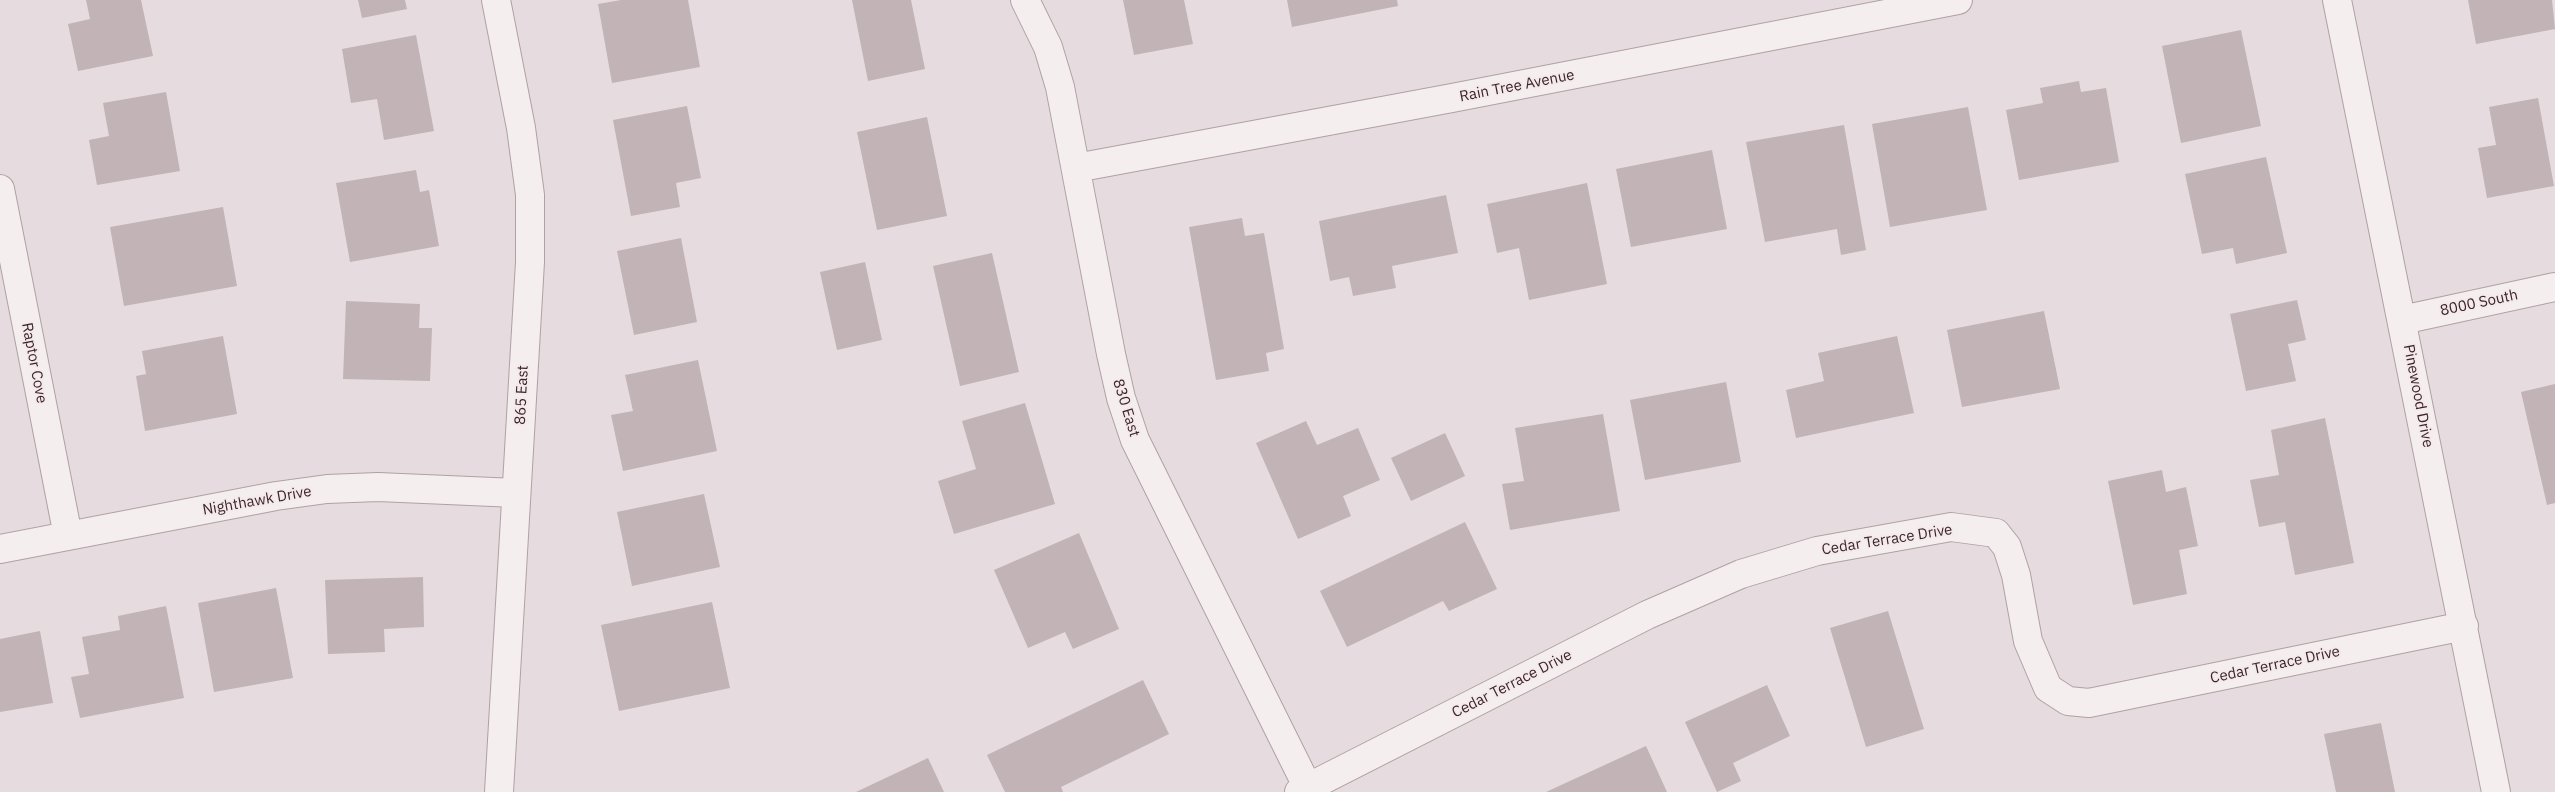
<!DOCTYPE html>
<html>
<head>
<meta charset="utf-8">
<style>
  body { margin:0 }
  canvas { display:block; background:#e6dbde }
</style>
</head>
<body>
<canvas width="2555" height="792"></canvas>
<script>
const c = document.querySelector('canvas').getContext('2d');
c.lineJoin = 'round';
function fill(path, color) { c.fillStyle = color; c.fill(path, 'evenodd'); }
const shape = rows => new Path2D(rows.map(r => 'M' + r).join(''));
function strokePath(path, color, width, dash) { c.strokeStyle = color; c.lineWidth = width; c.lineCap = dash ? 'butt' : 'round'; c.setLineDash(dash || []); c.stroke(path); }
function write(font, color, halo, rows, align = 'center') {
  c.font = font + ' "IBM Plex Sans",sans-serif'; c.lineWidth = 4; c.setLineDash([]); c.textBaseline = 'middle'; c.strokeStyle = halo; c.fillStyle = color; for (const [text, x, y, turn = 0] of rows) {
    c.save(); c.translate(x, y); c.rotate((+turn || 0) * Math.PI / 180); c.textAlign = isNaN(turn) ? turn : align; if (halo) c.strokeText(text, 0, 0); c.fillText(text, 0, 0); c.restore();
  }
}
fill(shape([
  [86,0,141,0,153,56,78,71,68,24,90,19],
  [358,0,405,0,407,9,362,18],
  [621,0,688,0,700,67,612,83,598,4],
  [852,0,911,0,925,69,868,81],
  [1123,0,1184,0,1193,44,1134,55],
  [1287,0,1397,0,1398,6,1292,27],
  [2468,0,2552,0,2555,29,2476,44],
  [2241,30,2261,126,2181,143,2162,46],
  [416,35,434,131,384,140,377,99,351,103,342,49],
  [2079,81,2081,92,2106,88,2119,162,2019,180,2006,110,2043,103,2040,88],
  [166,92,180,171,97,185,89,140,109,136,103,103],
  [2538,98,2554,186,2487,198,2478,148,2496,145,2489,107],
  [687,106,701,178,676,183,680,207,631,216,613,120],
  [1968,107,1987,210,1890,227,1872,124],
  [927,117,947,216,877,230,857,132],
  [1844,125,1866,250,1841,255,1837,229,1765,242,1746,142],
  [1712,150,1727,229,1631,247,1616,169],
  [2266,157,2287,253,2236,264,2233,248,2202,254,2185,174],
  [416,170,420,192,429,190,439,246,350,262,336,183],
  [1587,183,1607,284,1529,300,1519,248,1497,253,1487,204],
  [1446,195,1458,253,1392,266,1396,288,1353,296,1349,277,1330,281,1319,221],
  [223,207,237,286,124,306,110,227],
  [1242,218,1245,236,1264,233,1284,349,1266,353,1269,371,1216,380,1189,227],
  [681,238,697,322,634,335,617,251],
  [992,253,1019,372,960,386,933,266],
  [865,262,882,340,837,350,820,272],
  [2297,300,2306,340,2288,344,2296,381,2246,391,2230,314],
  [346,301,420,304,419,328,432,328,430,381,343,379],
  [2044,311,2060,389,1962,407,1947,330],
  [223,336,237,414,145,431,136,376,146,374,142,351],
  [1897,336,1914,413,1796,438,1786,390,1824,381,1818,353],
  [698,360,717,451,623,471,611,415,633,411,625,375],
  [1726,382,1741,462,1645,480,1630,400],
  [2555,384,2555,503,2547,505,2521,392],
  [1025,403,1055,504,954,534,938,481,976,469,962,421],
  [1603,414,1620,511,1510,530,1502,484,1524,481,1515,428],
  [2325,418,2354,563,2295,575,2285,522,2259,527,2250,480,2279,475,2271,430],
  [1306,421,1317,445,1358,428,1380,480,1343,496,1351,516,1298,539,1256,443],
  [1445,433,1465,476,1411,501,1391,458],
  [2162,470,2166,492,2186,487,2198,546,2179,550,2187,594,2133,605,2108,481],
  [704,494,720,567,632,586,617,512],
  [1465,522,1497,589,1449,611,1443,601,1347,647,1320,591],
  [1079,533,1119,629,1073,649,1065,632,1028,648,994,570],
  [423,577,424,627,384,629,385,652,328,654,325,580],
  [276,588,293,678,214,692,198,603],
  [712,602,730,688,619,711,601,625],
  [166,606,184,698,80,718,71,677,89,674,82,637,120,630,118,616],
  [1888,611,1924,729,1866,747,1830,628],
  [40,631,53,703,0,712,0,639],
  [1143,680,1169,734,1061,787,1063,792,1005,792,987,755],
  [1767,685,1790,736,1733,763,1741,781,1717,792,1685,722],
  [2381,723,2395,792,2336,792,2324,734],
  [1646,746,1667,792,1546,792],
  [928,758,944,792,856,792]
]), '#c2b3b6');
const minor = shape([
  [496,0,521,128,530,195,530,262,499,792],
  [1025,0,1048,47,1060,87,1111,354,1121,398,1135,440,1308,788],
  [2337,0,2496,792],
  [1076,168,1452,98,1958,0],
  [0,189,68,536],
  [2402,320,2555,287],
  [0,549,276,496,327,489,378,487,516,493],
  [1299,792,1647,615,1741,574,1817,551,1951,527,1996,533,2007,547,2016,575,2028,641,2048,688,2068,701,2089,703,2464,626]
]);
strokePath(minor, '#b0a1a4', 30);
strokePath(minor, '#f4eeef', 28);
write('15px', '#3c252a', '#f4eaed', [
  ["Rain Tree Avenue",1517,86,-11],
  ["8000 South",2479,303,-12],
  ["Raptor Cove",34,363,79],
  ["865 East",522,395,-87],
  ["Pinewood Drive",2418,396,79],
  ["830 East",1126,408,73],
  ["Nighthawk Drive",257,501,-10],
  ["Cedar Terrace Drive",1887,540,-9],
  ["Cedar Terrace Drive",2275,665,-12],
  ["Cedar Terrace Drive",1512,684,-27]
]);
</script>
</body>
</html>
